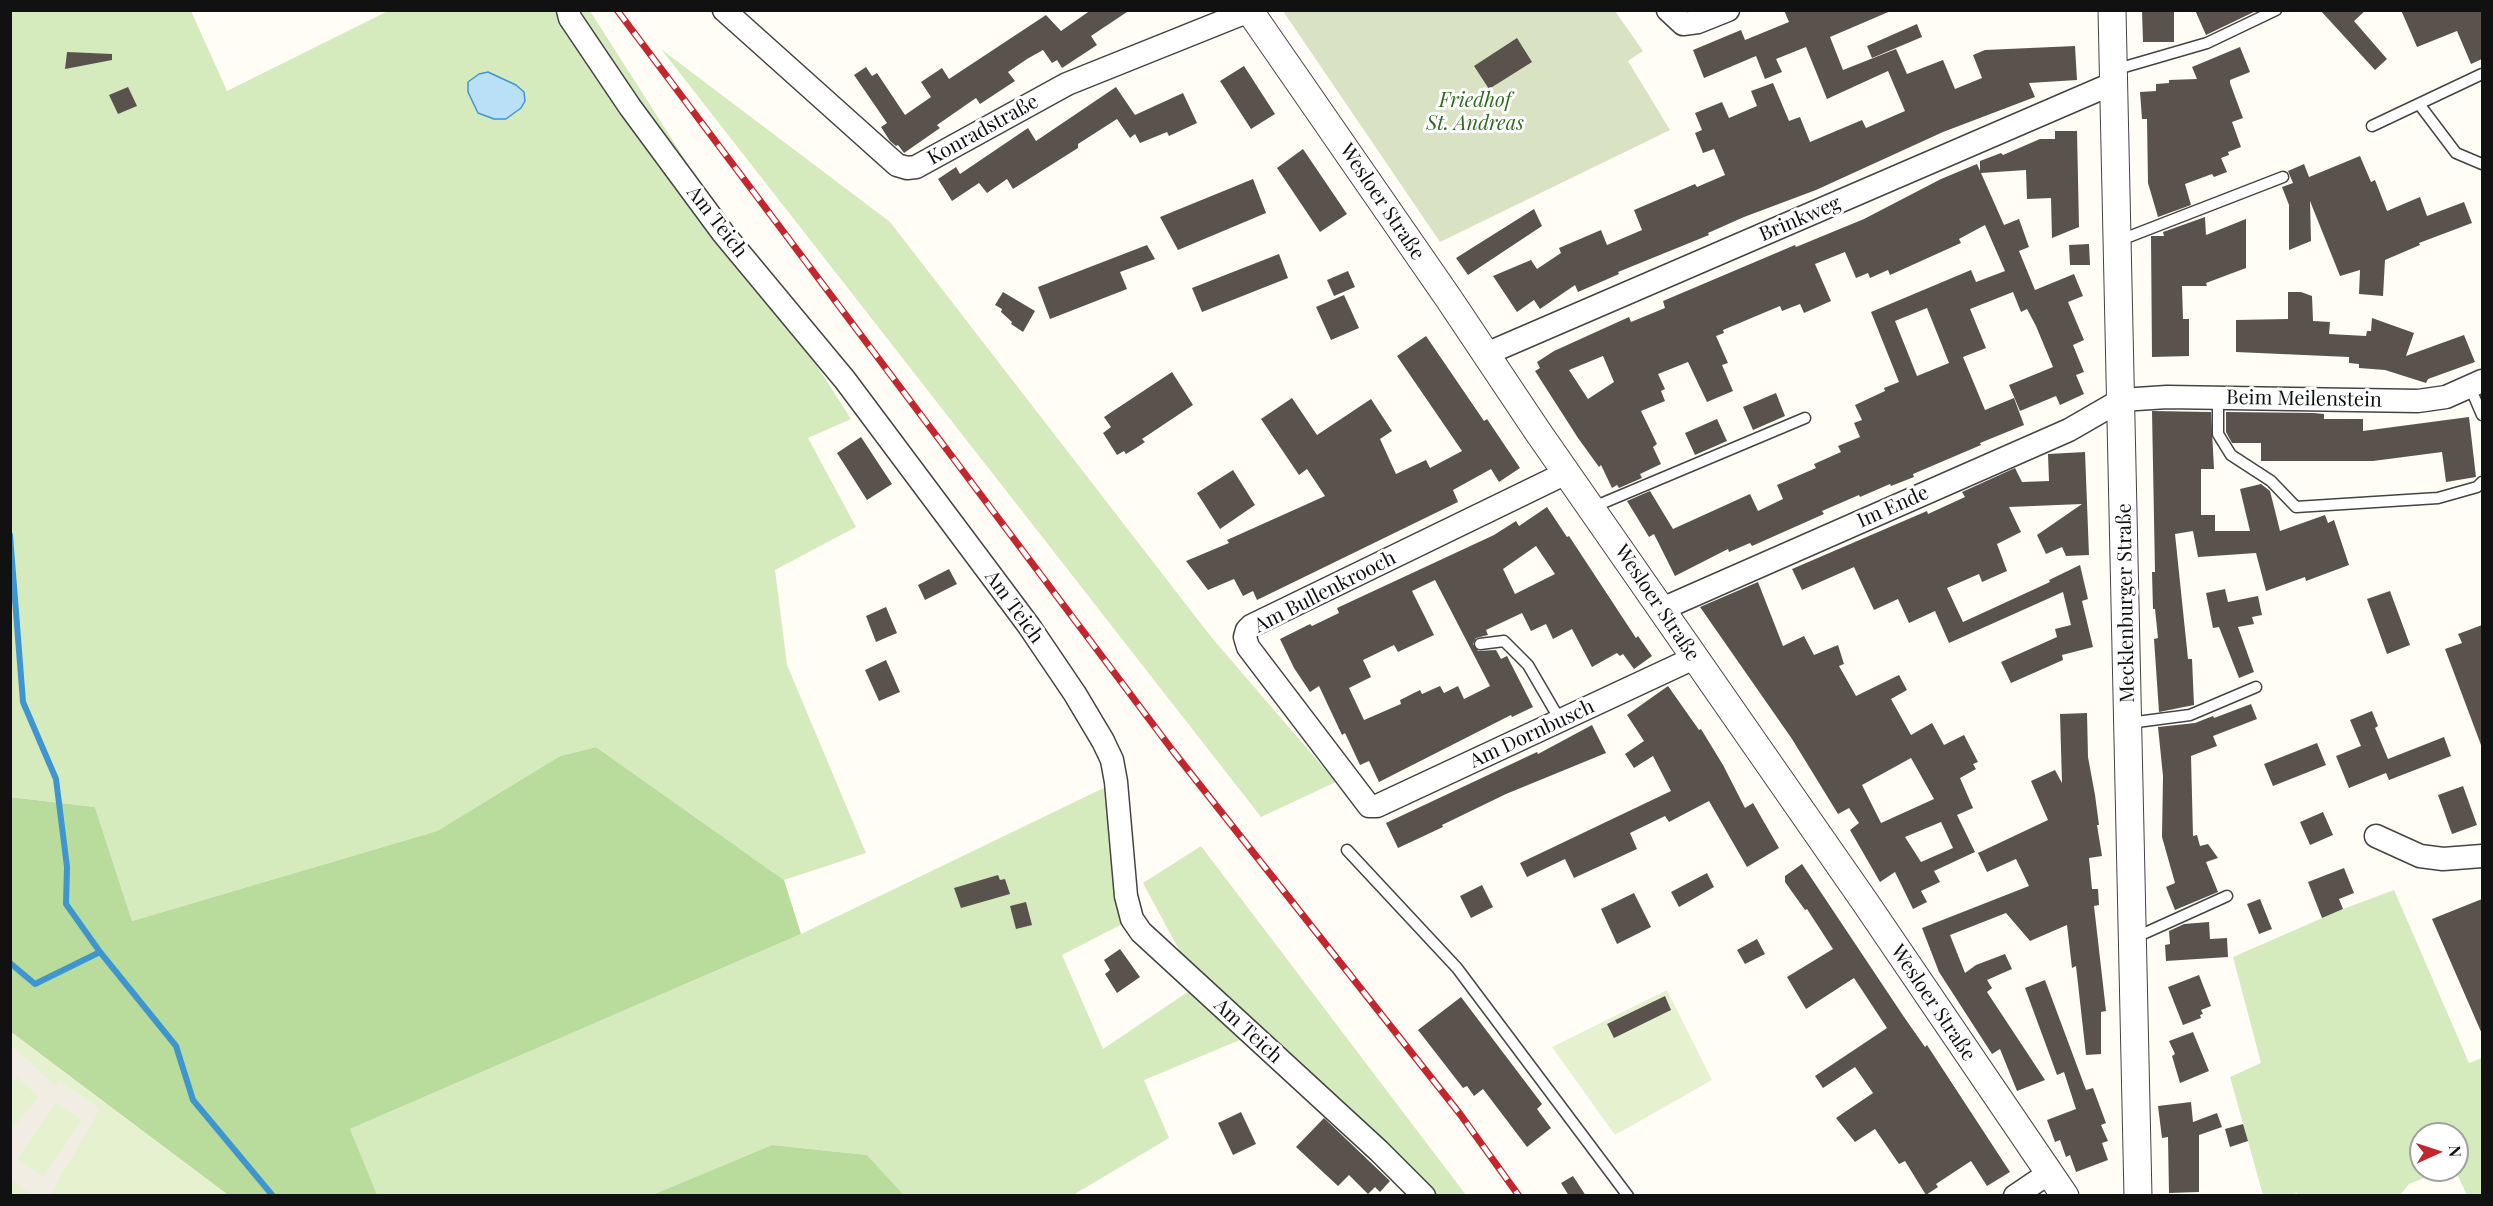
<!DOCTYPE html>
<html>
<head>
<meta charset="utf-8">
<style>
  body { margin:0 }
  #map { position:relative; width:2493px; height:1206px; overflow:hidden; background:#fffdf5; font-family:"Playfair Display",serif }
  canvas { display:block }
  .frame { position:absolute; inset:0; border:12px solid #111; pointer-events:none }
  .north { position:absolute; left:2409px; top:1122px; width:60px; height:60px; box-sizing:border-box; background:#fff; border:2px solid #a0a0a0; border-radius:50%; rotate:87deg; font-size:16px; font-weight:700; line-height:24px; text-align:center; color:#111 }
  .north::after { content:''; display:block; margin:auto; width:21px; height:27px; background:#c4262e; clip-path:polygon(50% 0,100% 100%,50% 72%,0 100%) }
</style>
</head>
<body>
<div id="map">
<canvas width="2493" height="1206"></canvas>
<div class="frame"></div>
<div class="north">N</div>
</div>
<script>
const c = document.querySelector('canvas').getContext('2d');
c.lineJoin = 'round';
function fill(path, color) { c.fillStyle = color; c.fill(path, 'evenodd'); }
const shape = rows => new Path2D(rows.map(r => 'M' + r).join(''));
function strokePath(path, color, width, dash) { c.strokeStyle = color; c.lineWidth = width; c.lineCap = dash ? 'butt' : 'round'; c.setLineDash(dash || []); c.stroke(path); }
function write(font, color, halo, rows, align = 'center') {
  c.font = font + ' "Playfair Display",serif'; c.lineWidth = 6; c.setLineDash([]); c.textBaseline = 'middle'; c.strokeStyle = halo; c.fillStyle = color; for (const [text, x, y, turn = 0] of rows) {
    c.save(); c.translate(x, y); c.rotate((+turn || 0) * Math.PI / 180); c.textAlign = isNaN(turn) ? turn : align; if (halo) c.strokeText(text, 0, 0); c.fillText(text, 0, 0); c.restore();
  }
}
fill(shape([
  [11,11,191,11,227,91,388,11,590,11,851,419,808,438,856,527,775,570,787,665,866,853,784,880,596,747,560,756,437,831,132,921,95,807,11,797],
  [661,49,890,222,1212,638,1336,782,1261,817],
  [1116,782,1132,919,1062,955,1103,1049,1198,985,1143,883,1201,846,1466,1195,1424,1195,1252,1035,1144,1080,1169,1138,1073,1195,904,1195,867,1155,772,1145,652,1195,376,1195,350,1129,801,934],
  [2394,890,2469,1063,2482,1058,2482,1195,2467,1195,2455,1170,2457,1170,2457,1134,2421,1134,2421,1170,2444,1170,2409,1184,2400,1195,2298,1196,2297,1193,2290,1195,2263,1195,2230,1077,2261,1063,2233,957,2343,909]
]), '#d5ebbd');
fill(shape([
  [596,747,784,880,801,934,350,1129,377,1195,228,1195,11,1032,10,797,95,807,132,921,437,831,560,756],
  [772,1145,867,1155,904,1195,652,1195]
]), '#b9dc9c');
fill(shape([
  [1283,11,1615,11,1643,51,1628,61,1670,130,1440,242]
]), '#d9e3c4');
fill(shape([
  [1667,990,1712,1080,1615,1135,1552,1047],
  [11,1032,228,1195,11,1195]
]), '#e6f2cf');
fill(shape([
  [11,1045,56,1086,60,1081,100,1109,50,1195,32,1195,11,1180,11,1129,39,1098,17,1077,11,1083],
  [56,1102,82,1120,43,1176,17,1159]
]), '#f1ede2');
const water = shape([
  [488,72,516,85,524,92,525,101,521,108,506,119,494,119,478,113,468,92,468,82,479,74,488,72]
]);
fill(water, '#b9e0f7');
strokePath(water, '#3f96cf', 1.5);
strokePath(shape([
  [10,535,23,702,56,779,67,867,66,904,100,952,176,1046,193,1100,273,1196],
  [10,963,35,984,100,952]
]), '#3f96cf', 6);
fill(shape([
  [1091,10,1130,10,1091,36,1097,45,1062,68,1057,60,1052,63,1043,50,1027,59,1008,72,1015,81,980,104,976,98,937,125,940,128,904,153,898,145,896,146,890,141,881,127,887,123,854,75,866,67,872,76,877,73,905,115,931,97,921,82,942,68,949,79,1046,15,1061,31],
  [1784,10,1893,10,1830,37,1843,70,1896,49,1907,74,1943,60,1955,89,1982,78,1973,55,1985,50,2075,46,2077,80,2029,83,2035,97,1943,132,1816,190,1744,217,1708,233,1709,235,1618,272,1619,274,1578,292,1575,285,1540,309,1534,300,1517,312,1493,276,1531,260,1537,269,1561,253,1559,248,1601,230,1607,245,1642,230,1634,210,1695,184,1697,187,1725,175,1714,149,1703,153,1695,133,1702,130,1695,113,1722,102,1729,118,1757,106,1751,91,1773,83,1789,121,1800,117,1810,142,1862,120,1866,128,1905,111,1888,71,1827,99,1806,47,1776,59,1782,72,1765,79,1756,56,1704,78,1693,50,1741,30,1745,40,1789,22],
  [2174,10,2174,42,2143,42,2142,11],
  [2195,10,2258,10,2206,35],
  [2320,10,2366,10,2354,21,2387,59,2375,70],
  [2401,10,2482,10,2482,59,2471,64,2457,31,2417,47],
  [1917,24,1922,37,1872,58,1867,46],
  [1517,38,1532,62,1489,89,1474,66],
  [2240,47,2250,72,2230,80,2230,83,2243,118,2232,122,2241,147,2228,152,2229,155,2221,158,2227,172,2214,177,2212,174,2185,184,2191,205,2158,217,2148,183,2147,119,2142,119,2140,92,2156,91,2156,84,2169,83,2169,80,2197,79,2192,67],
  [67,52,112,54,112,60,65,69],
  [1244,66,1275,114,1251,129,1220,81],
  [128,87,137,106,118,114,109,95],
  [1116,87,1135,115,1183,93,1197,123,1169,136,1167,132,1140,143,1135,134,1130,138,1117,119,1078,144,1078,148,1013,189,1007,179,987,193,979,183,952,201,938,179,956,167,960,174,1028,128,1036,141],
  [2055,131,2077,131,2079,227,2052,238,2051,198,2027,199,2026,170,1981,173,2004,225,2019,219,2029,247,2019,251,2035,290,2074,274,2083,296,2068,302,2084,340,2073,345,2084,372,2076,375,2084,394,2060,405,2056,396,2020,411,2009,385,2053,367,2036,326,2027,309,2021,312,2013,292,1970,309,1986,348,1963,357,1985,410,2014,398,2024,425,1980,443,1981,445,1913,474,1914,477,1891,486,1890,484,1860,497,1859,495,1822,511,1824,514,1752,546,1750,543,1729,552,1728,549,1675,576,1654,534,1649,537,1627,501,1650,491,1673,529,1750,494,1758,511,1783,499,1777,485,1816,468,1814,464,1841,452,1838,446,1860,437,1854,423,1862,420,1855,405,1885,391,1884,388,1899,382,1871,312,1971,270,1976,282,2005,271,1985,225,1959,239,1961,243,1890,275,1888,270,1870,278,1868,273,1856,278,1845,252,1815,264,1831,301,1804,313,1800,304,1782,311,1780,306,1723,330,1724,333,1716,336,1728,363,1722,365,1733,391,1707,402,1688,362,1658,374,1665,389,1661,391,1665,401,1641,411,1657,444,1653,447,1661,464,1640,474,1642,478,1619,488,1617,485,1612,488,1601,465,1599,467,1578,438,1535,371,1540,368,1537,362,1554,351,1629,317,1631,322,1665,308,1663,301,1795,245,1796,247,1864,219,1941,179,1977,164,1980,171,1980,161,2001,153,2003,155,2040,139,2055,139],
  [1927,308,1949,363,1917,376,1895,321],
  [1603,356,1614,382,1588,399,1569,370],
  [1303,149,1347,214,1320,232,1277,168],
  [2360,156,2371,182,2375,180,2387,211,2420,197,2427,216,2464,202,2472,223,2419,243,2420,245,2385,260,2383,296,2359,294,2360,270,2340,276,2310,201,2311,241,2289,250,2289,205,2282,187,2293,183,2288,171,2304,164,2309,177],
  [1253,179,1266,213,1178,250,1160,217],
  [1534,209,1542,226,1468,275,1456,258],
  [2205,217,2206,235,2246,219,2246,268,2206,283,2207,286,2182,286,2183,319,2189,319,2189,356,2152,357,2151,236,2164,236,2163,232],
  [2089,244,2090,265,2070,265,2069,245],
  [1147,245,1155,259,1120,272,1127,289,1050,319,1038,287],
  [1279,254,1288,278,1202,312,1192,288],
  [1348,271,1355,287,1334,296,1327,280],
  [1003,292,1035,311,1023,332,1011,324,1012,322,1001,312,1002,309,995,305],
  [2288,292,2301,292,2312,296,2313,321,2330,322,2329,334,2366,336,2367,331,2371,331,2372,318,2414,333,2406,356,2464,335,2475,362,2428,379,2426,383,2385,370,2359,368,2359,364,2349,363,2349,357,2236,352,2236,320,2288,319],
  [1344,295,1359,328,1331,340,1316,307],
  [1426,336,1484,421,1487,419,1520,468,1499,482,1491,469,1453,490,1458,502,1257,600,1253,591,1243,596,1234,579,1208,590,1186,561,1229,543,1227,540,1325,496,1307,469,1299,475,1261,419,1292,398,1317,435,1371,399,1392,431,1380,439,1396,474,1426,460,1430,468,1462,451,1397,356],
  [1172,372,1193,405,1142,439,1145,442,1136,448,1126,454,1124,451,1117,455,1103,433,1111,427,1104,417],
  [1776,393,1785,416,1753,430,1743,407],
  [2152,411,2211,412,2214,469,2201,469,2201,515,2215,515,2215,531,2250,531,2240,489,2261,484,2270,491,2280,531,2325,515,2328,523,2334,520,2349,565,2306,581,2305,577,2266,591,2256,553,2198,557,2193,531,2175,534,2188,659,2192,659,2194,705,2159,712,2154,639,2158,638,2155,609,2153,609,2152,572,2155,572],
  [2226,412,2314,413,2324,414,2324,419,2363,419,2363,431,2469,417,2476,477,2446,482,2442,452,2373,461,2261,461,2261,443,2232,443,2226,432],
  [1717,419,1727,441,1695,455,1685,433],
  [861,437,892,484,867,500,837,453],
  [2085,452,2089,555,2066,556,2062,547,2046,554,2037,535,2082,504,2009,507,2021,532,1997,544,2007,571,1982,582,1979,574,1947,588,1963,622,2050,582,2049,580,2080,565,2088,599,2082,601,2093,647,2062,655,2063,660,2011,683,2001,662,2057,637,2055,629,2071,625,2063,592,1949,643,1935,611,1909,623,1898,599,1874,610,1854,567,1802,590,1792,569,1927,511,1928,514,1965,497,1962,492,2015,468,2022,482,2049,481,2048,454],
  [1233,470,1255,505,1220,529,1197,493],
  [1547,507,1567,537,1569,536,1636,638,1638,636,1652,656,1634,669,1623,654,1620,656,1617,653,1592,667,1572,629,1553,639,1546,624,1531,631,1522,613,1486,630,1488,635,1476,638,1473,644,1478,651,1496,650,1501,659,1507,656,1533,707,1512,717,1511,715,1379,782,1369,761,1360,765,1345,733,1342,735,1319,686,1310,692,1294,668,1280,639,1310,624,1312,626,1339,613,1337,608,1494,535,1516,521,1519,526],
  [1536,546,1555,574,1515,594,1503,569],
  [1435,580,1490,686,1464,699,1458,686,1444,693,1440,686,1422,694,1420,690,1400,700,1401,704,1364,720,1349,688,1371,677,1363,660,1394,645,1398,652,1434,635,1412,591],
  [949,569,957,584,925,600,918,585],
  [1758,582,1783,646,1804,636,1814,655,1838,645,1844,664,1839,666,1856,696,1899,675,1907,690,1891,699,1911,735,1932,723,1944,745,1964,735,1978,762,1973,764,1976,769,1960,778,1973,808,1957,815,1975,852,1934,871,1940,882,1921,891,1927,902,1913,909,1895,872,1880,882,1850,830,1859,823,1849,808,1838,814,1792,739,1700,607],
  [1911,758,1934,799,1881,823,1862,785],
  [1941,822,1953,848,1921,862,1905,837],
  [2225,589,2228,602,2258,596,2262,615,2252,617,2254,624,2238,627,2254,672,2239,678,2219,627,2213,628,2206,593],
  [2390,591,2410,645,2387,654,2367,599],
  [886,607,897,633,876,642,866,616],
  [2482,625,2482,745,2481,745,2445,649,2462,643,2458,634],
  [886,660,900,692,879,701,865,670],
  [1668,686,1699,730,1701,729,1723,765,1745,808,1753,803,1779,848,1747,867,1709,801,1669,822,1665,816,1630,833,1637,849,1574,878,1565,859,1527,877,1520,863,1671,791,1653,756,1634,768,1625,754,1644,741,1627,715],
  [2251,704,2257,719,2213,736,2217,746,2191,756,2193,836,2197,835,2200,846,2208,844,2218,858,2206,862,2218,892,2175,910,2166,887,2175,883,2162,837,2163,776,2158,727,2195,723,2213,716,2214,718],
  [2372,711,2378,726,2375,728,2388,759,2444,737,2451,756,2389,780,2386,773,2349,788,2336,756,2361,746,2350,720],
  [2087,713,2088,757,2095,795,2099,825,2097,825,2102,856,2089,858,2092,889,2098,889,2099,905,2094,906,2106,1011,2101,1012,2101,1054,2086,1055,2076,966,2072,968,2067,925,2030,941,2006,913,1950,935,1965,973,1976,965,2005,954,2012,969,1987,980,1992,988,1987,992,2045,1080,2017,1091,2000,1049,1992,1054,1939,972,1922,928,2029,886,2016,859,1987,872,1978,853,2048,820,2031,781,2055,770,2062,783,2060,714],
  [1592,725,1606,753,1506,794,1442,825,1443,827,1398,848,1386,823,1537,752,1538,754],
  [2317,743,2326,765,2273,786,2264,764],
  [2463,786,2477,825,2452,834,2438,795],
  [2323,812,2333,835,2310,845,2300,822],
  [1802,864,1904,1017,1925,1047,1927,1045,2010,1172,1987,1186,1971,1161,1936,1184,1938,1187,1926,1195,1905,1161,1899,1164,1875,1129,1855,1142,1836,1118,1873,1093,1855,1067,1823,1088,1815,1076,1887,1028,1854,978,1806,1009,1787,977,1833,949,1807,909,1805,910,1785,882,1785,876],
  [2344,868,2354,893,2339,899,2343,909,2322,918,2308,882],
  [1707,873,1714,887,1679,907,1671,892],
  [998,875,1000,880,1005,879,1010,894,961,908,954,888],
  [1482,885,1493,907,1471,918,1460,896],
  [1634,893,1651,927,1617,944,1601,909],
  [2260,899,2272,929,2259,934,2247,904],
  [2482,899,2482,1034,2432,919],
  [1026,902,1032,925,1016,929,1010,906],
  [2209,922,2210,939,2227,938,2228,957,2166,961,2165,945,2170,944,2169,931,2184,924],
  [1757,939,1765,954,1745,964,1737,950],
  [1120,949,1140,977,1117,993,1105,974,1110,970,1104,960],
  [2199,975,2211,1006,2201,1010,2203,1014,2200,1015,2201,1018,2183,1025,2168,987],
  [2045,980,2086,1090,2093,1088,2106,1123,2101,1125,2108,1141,2102,1143,2108,1160,2076,1172,2070,1155,2066,1157,2060,1140,2055,1142,2047,1120,2076,1109,2064,1072,2057,1075,2025,988],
  [1665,996,1671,1010,1614,1038,1607,1024],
  [1461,997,1542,1104,1537,1109,1551,1128,1527,1147,1483,1089,1474,1096,1467,1086,1463,1088,1418,1030],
  [2193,1032,2209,1071,2180,1083,2172,1056,2175,1054,2169,1041],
  [2191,1102,2193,1122,2217,1113,2222,1127,2199,1135,2199,1192,2169,1193,2168,1137,2162,1138,2158,1106],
  [1241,1112,1256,1144,1233,1155,1218,1123],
  [1324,1118,1390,1181,1380,1192,1375,1187,1368,1194,1349,1175,1338,1186,1296,1147],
  [2243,1124,2248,1141,2230,1147,2225,1129],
  [1573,1176,1586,1196,1569,1196,1561,1183]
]), '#5a524d');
const service = shape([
  [2114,70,2207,43,2276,10],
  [2419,104,2456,153,2482,164],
  [2372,126,2482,74],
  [2118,241,2283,177],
  [2470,387,2482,415],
  [2218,398,2218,434,2231,455,2271,481,2296,507,2438,498,2477,487,2482,482],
  [1591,508,1805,418],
  [1480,644,1504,641,1528,665,1560,720],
  [2129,723,2190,715,2256,687],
  [1347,850,1457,968,1628,1196],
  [2134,938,2227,896]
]);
const minor = shape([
  [568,10,570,18,630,107,723,233,845,380,1029,626,1075,694,1103,741,1112,760,1116,782,1126,896,1132,919,1141,932,1379,1151,1424,1196],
  [724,10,897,165,907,168,916,167,1067,84,1249,11],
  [1668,10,1683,24,1698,22,1728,10],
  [1486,354,2114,83],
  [1566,473,1251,626,1247,630,1245,637,1248,647,1369,806,1377,806,1694,658],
  [1662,609,2069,430,2121,400,2167,397,2418,401,2446,397,2482,381],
  [2376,836,2420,856,2443,859,2482,856],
  [2015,1196,2049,1173]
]);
const tertiary = shape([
  [1249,10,1449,299,1538,432,1865,902,2065,1196],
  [2112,10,2138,1196]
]);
strokePath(service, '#444', 13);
strokePath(minor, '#444', 25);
strokePath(tertiary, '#444', 29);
strokePath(service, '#fff', 10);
strokePath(minor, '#fff', 22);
strokePath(tertiary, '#fff', 27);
const rail = shape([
  [617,10,1173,751,1460,1114,1519,1196]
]);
strokePath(rail, '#c4262e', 7);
strokePath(rail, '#fff', 4.5, [14]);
write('italic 20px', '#2f6b1f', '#fff', [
  ["Friedhof",1475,101],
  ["St. Andreas",1475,124]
]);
write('20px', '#111', '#fff', [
  ["Konradstraße",983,130,-29],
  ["Wesloer Straße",1382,202,56],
  ["Brinkweg",1800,219,-23],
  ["Am Teich",717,222,52],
  ["Beim Meilenstein",2304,399,1],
  ["Im Ende",1893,507,-24],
  ["Am Bullenkrooch",1325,592,-27],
  ["Wesloer Straße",1657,603,56],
  ["Mecklenburger Straße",2126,603,-91],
  ["Am Teich",1014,607,54],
  ["Am Dornbusch",1532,734,-25],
  ["Wesloer Straße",1933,1003,56],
  ["Am Teich",1248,1031,43]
]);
</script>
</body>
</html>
